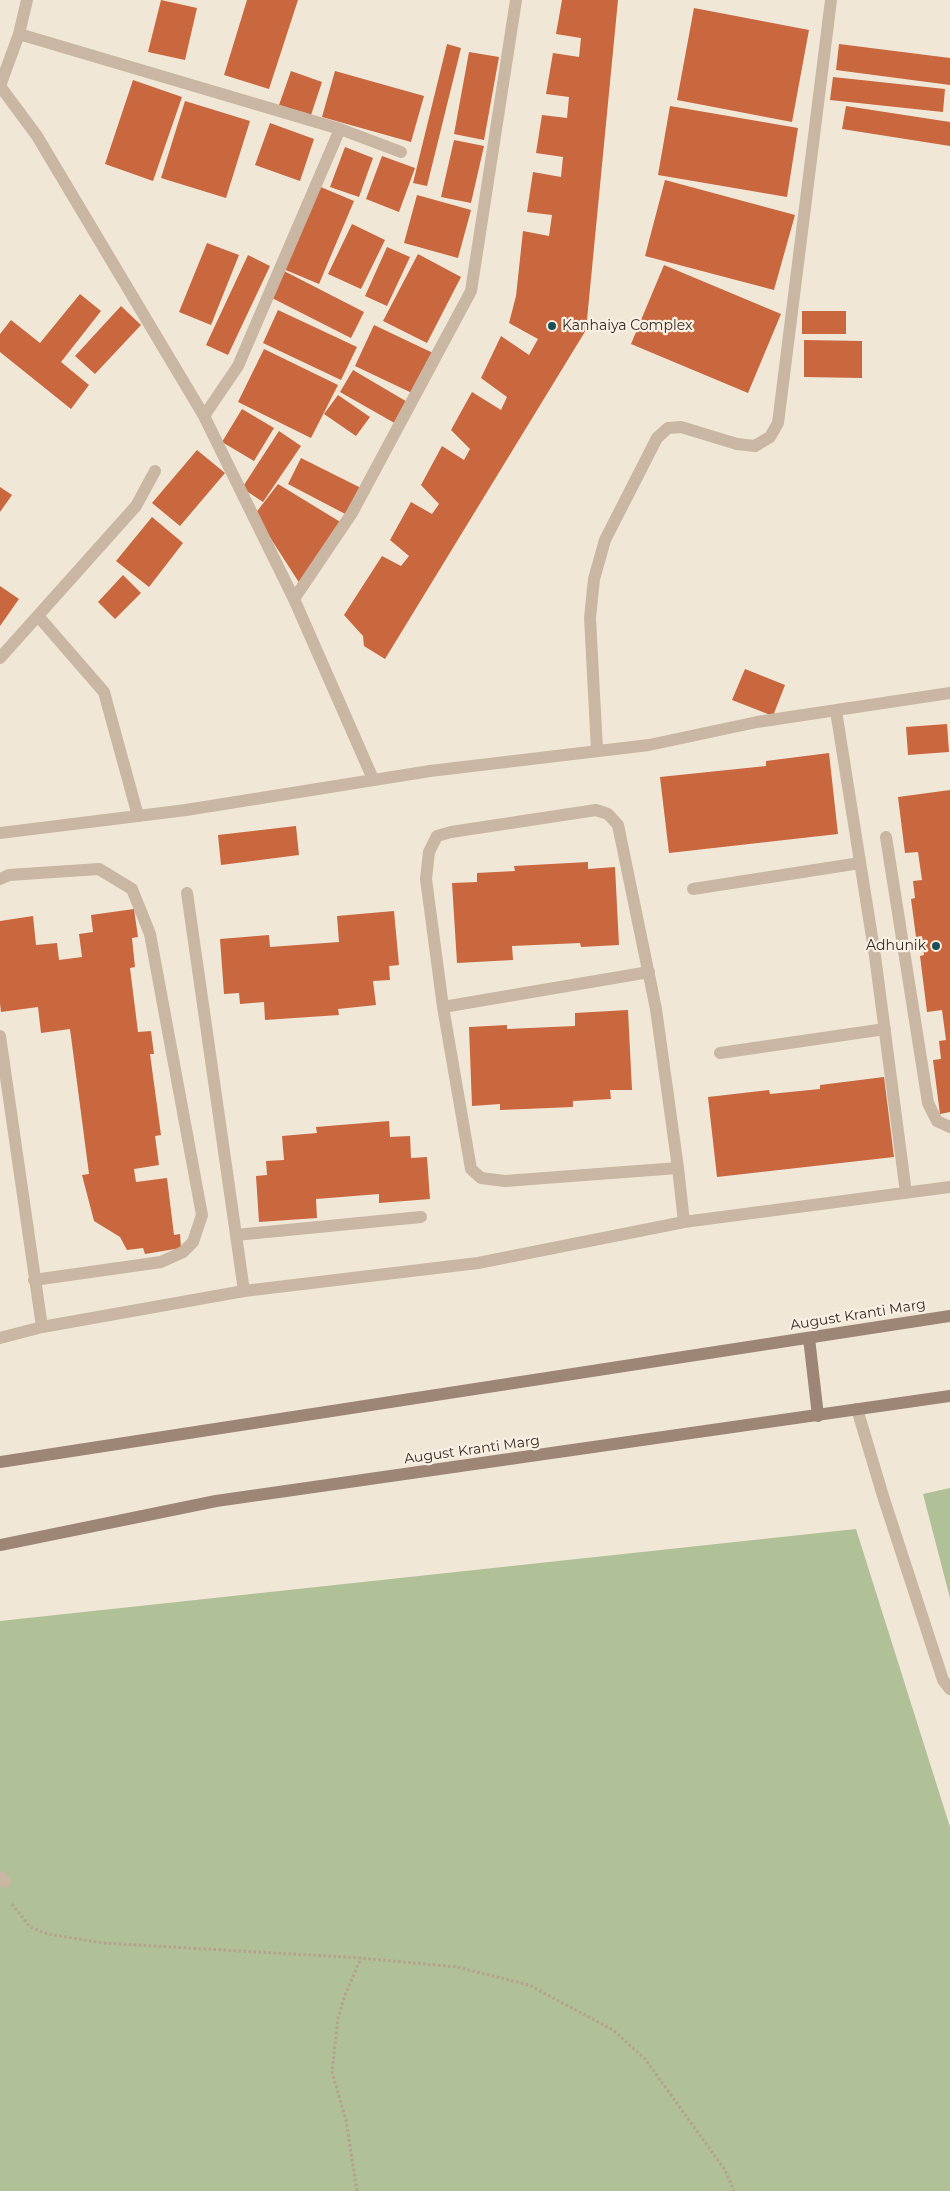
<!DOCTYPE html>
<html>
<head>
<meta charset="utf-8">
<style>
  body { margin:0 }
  canvas { display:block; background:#f1e7d7 }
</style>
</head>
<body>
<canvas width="950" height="2191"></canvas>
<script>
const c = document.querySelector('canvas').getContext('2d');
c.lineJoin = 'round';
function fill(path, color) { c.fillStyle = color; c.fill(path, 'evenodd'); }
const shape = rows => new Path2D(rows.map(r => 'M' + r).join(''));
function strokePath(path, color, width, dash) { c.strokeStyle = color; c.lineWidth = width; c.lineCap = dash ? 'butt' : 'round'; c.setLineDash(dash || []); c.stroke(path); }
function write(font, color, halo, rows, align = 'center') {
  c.font = font + ' Montserrat,sans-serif'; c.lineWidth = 4.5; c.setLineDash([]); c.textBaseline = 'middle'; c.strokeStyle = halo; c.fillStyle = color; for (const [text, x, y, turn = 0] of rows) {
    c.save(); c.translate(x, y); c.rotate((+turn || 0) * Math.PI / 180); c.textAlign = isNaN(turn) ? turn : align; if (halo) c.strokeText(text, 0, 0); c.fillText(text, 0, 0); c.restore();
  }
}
fill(shape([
  [950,1488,950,1598,923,1494],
  [856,1529,950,1827,950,2191,0,2191,0,1621]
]), '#b0c097');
fill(shape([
  [161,0,197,8,185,60,148,52],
  [247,0,298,0,269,89,224,75],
  [562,0,618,0,586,330,385,659,364,646,363,636,344,615,382,556,401,566,409,556,390,540,411,502,432,514,439,504,421,485,442,446,464,460,470,449,451,430,472,392,501,410,507,397,481,378,501,336,529,355,538,339,509,323,516,296,523,231,549,236,552,215,527,212,533,172,561,177,563,157,536,153,542,115,567,118,569,97,546,94,553,53,579,57,581,38,556,34],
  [694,8,809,30,792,122,677,100],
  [447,44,461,48,427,186,413,183],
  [839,44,950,58,950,85,836,70],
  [469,52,499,57,484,140,454,134],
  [291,71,322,82,311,115,279,105],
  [335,71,424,96,411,142,322,117],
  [833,77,945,89,943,112,830,100],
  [133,80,182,97,153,181,105,164],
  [185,101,250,121,226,198,161,178],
  [670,106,798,128,787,197,658,175],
  [846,106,950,122,950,146,842,129],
  [270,123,314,139,300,181,255,165],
  [454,140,484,146,471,203,441,197],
  [345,147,373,158,359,197,330,187],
  [382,156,415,168,399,212,366,199],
  [665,180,795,215,774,290,645,256],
  [316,185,354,201,319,284,281,268],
  [417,195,471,210,458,258,404,243],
  [352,224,385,240,361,289,328,274],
  [207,243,239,255,211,325,179,312],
  [387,247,410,257,387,306,365,296],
  [418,254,461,277,427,343,383,321],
  [248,255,270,266,228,355,206,345],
  [664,265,781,314,748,393,631,344],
  [284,271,364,312,351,338,270,297],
  [80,294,101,311,61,362,89,385,71,409,0,352,0,334,11,320,40,343],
  [121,306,141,325,95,374,75,356],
  [278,310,357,347,341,380,263,343],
  [802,311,846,311,846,334,802,334],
  [374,325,433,353,414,394,355,366],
  [804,340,862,341,862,378,804,377],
  [264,349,338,385,311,438,238,402],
  [353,370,409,403,398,425,340,392],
  [338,395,370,417,356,436,324,414],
  [242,409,274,428,254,461,222,442],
  [279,431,301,446,263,502,242,488],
  [197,450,225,473,180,526,152,503],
  [301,458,363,489,349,516,288,484],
  [278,484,342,523,300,584,255,514],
  [0,487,12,495,0,512],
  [152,517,183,543,149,587,116,561],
  [123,575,141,593,115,619,98,602],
  [0,586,19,599,0,626],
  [745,669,785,685,773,716,732,700],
  [947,724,949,752,908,755,906,727],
  [829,753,838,834,669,853,660,777,766,766,766,761],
  [950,790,950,1112,940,1114,933,1060,941,1059,939,1041,946,1040,942,1010,927,1012,920,956,924,955,922,936,916,937,911,899,915,898,913,881,922,880,918,852,905,853,898,797],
  [296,826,299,855,221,865,218,835],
  [588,862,588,869,615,867,619,945,581,947,580,943,512,946,513,960,457,963,452,883,477,882,477,873,515,871,514,866],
  [134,909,138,937,132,938,135,967,130,968,138,1032,151,1031,154,1054,150,1054,161,1135,155,1136,159,1165,134,1169,136,1182,167,1178,174,1235,180,1234,181,1248,145,1254,143,1248,127,1250,120,1237,94,1221,82,1175,89,1174,70,1029,41,1033,38,1007,1,1012,0,1003,0,921,33,916,36,945,57,943,59,960,82,957,79,934,93,932,91,915],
  [394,911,399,965,389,966,390,980,373,981,376,1005,338,1009,339,1015,265,1020,264,1002,240,1004,239,993,224,994,220,939,269,935,270,947,339,942,337,916],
  [628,1010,632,1090,610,1090,611,1099,573,1101,573,1107,500,1110,500,1104,472,1106,469,1027,507,1025,507,1029,575,1026,575,1013],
  [884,1077,894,1157,717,1177,708,1097,769,1090,770,1094,820,1089,820,1085],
  [389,1121,390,1137,410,1136,411,1158,427,1157,430,1199,379,1203,379,1194,316,1199,317,1218,259,1222,256,1176,267,1175,266,1161,284,1160,282,1136,317,1133,316,1127]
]), '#c9673e');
strokePath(shape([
  [12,1904,30,1927,48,1934,103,1943,361,1958,457,1967,529,1985,613,2030,645,2059,725,2170,734,2191],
  [357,2191,346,2120,332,2072,338,2018,345,1995,361,1958]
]), '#b5a18d', 3, [2.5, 2.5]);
strokePath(shape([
  [38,616,104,692,138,816],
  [0,658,136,506,155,471],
  [857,1409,883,1496,943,1680,950,1689],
  [0,1877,5,1882]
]), '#c9b7a3', 12);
strokePath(shape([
  [19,34,340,129,238,366,204,416],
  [0,86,37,136,204,416,294,599,373,779],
  [0,86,19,34,27,0],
  [340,129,401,152],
  [294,599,352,513,471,291,516,0],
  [836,711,875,956,906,1193],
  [597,750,590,618,594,579,605,540,657,438,668,428,681,427,737,444,755,446,770,437,778,423,831,0],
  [0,833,186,810,430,771,649,745,757,722,950,693],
  [886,837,928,1103,937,1121,950,1127],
  [0,879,9,875,99,869,132,889,150,934,202,1215,193,1242,183,1252,161,1262,34,1280],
  [693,889,860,863],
  [187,893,244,1291],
  [443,1007,649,972],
  [0,1036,42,1327],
  [720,1053,885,1029],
  [678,1168,505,1181,481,1178,471,1169,443,1007,426,879,429,852,437,836,451,832,596,810,608,814,618,825,656,1009,678,1168,684,1222],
  [236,1235,421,1217],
  [0,1338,42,1327,244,1291,478,1263,684,1222,950,1187]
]), '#c9b7a3', 12);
strokePath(shape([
  [809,1338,818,1416],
  [0,1462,950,1316],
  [0,1545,216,1501,950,1396]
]), '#9d8675', 12);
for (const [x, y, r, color] of [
  [552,326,5,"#1a4f56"],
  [936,946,5,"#1a4f56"]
]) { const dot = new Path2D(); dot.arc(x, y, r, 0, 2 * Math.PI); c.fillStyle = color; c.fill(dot); strokePath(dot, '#f9f0e3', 2); }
write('14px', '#342b25', '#f9f0e3', [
  ["Kanhaiya Complex",562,326],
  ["Adhunik",926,946,"right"]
], 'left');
write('14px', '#342b25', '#f9f0e3', [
  ["August Kranti Marg",858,1315,-9],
  ["August Kranti Marg",472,1450,-8]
]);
</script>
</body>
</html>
